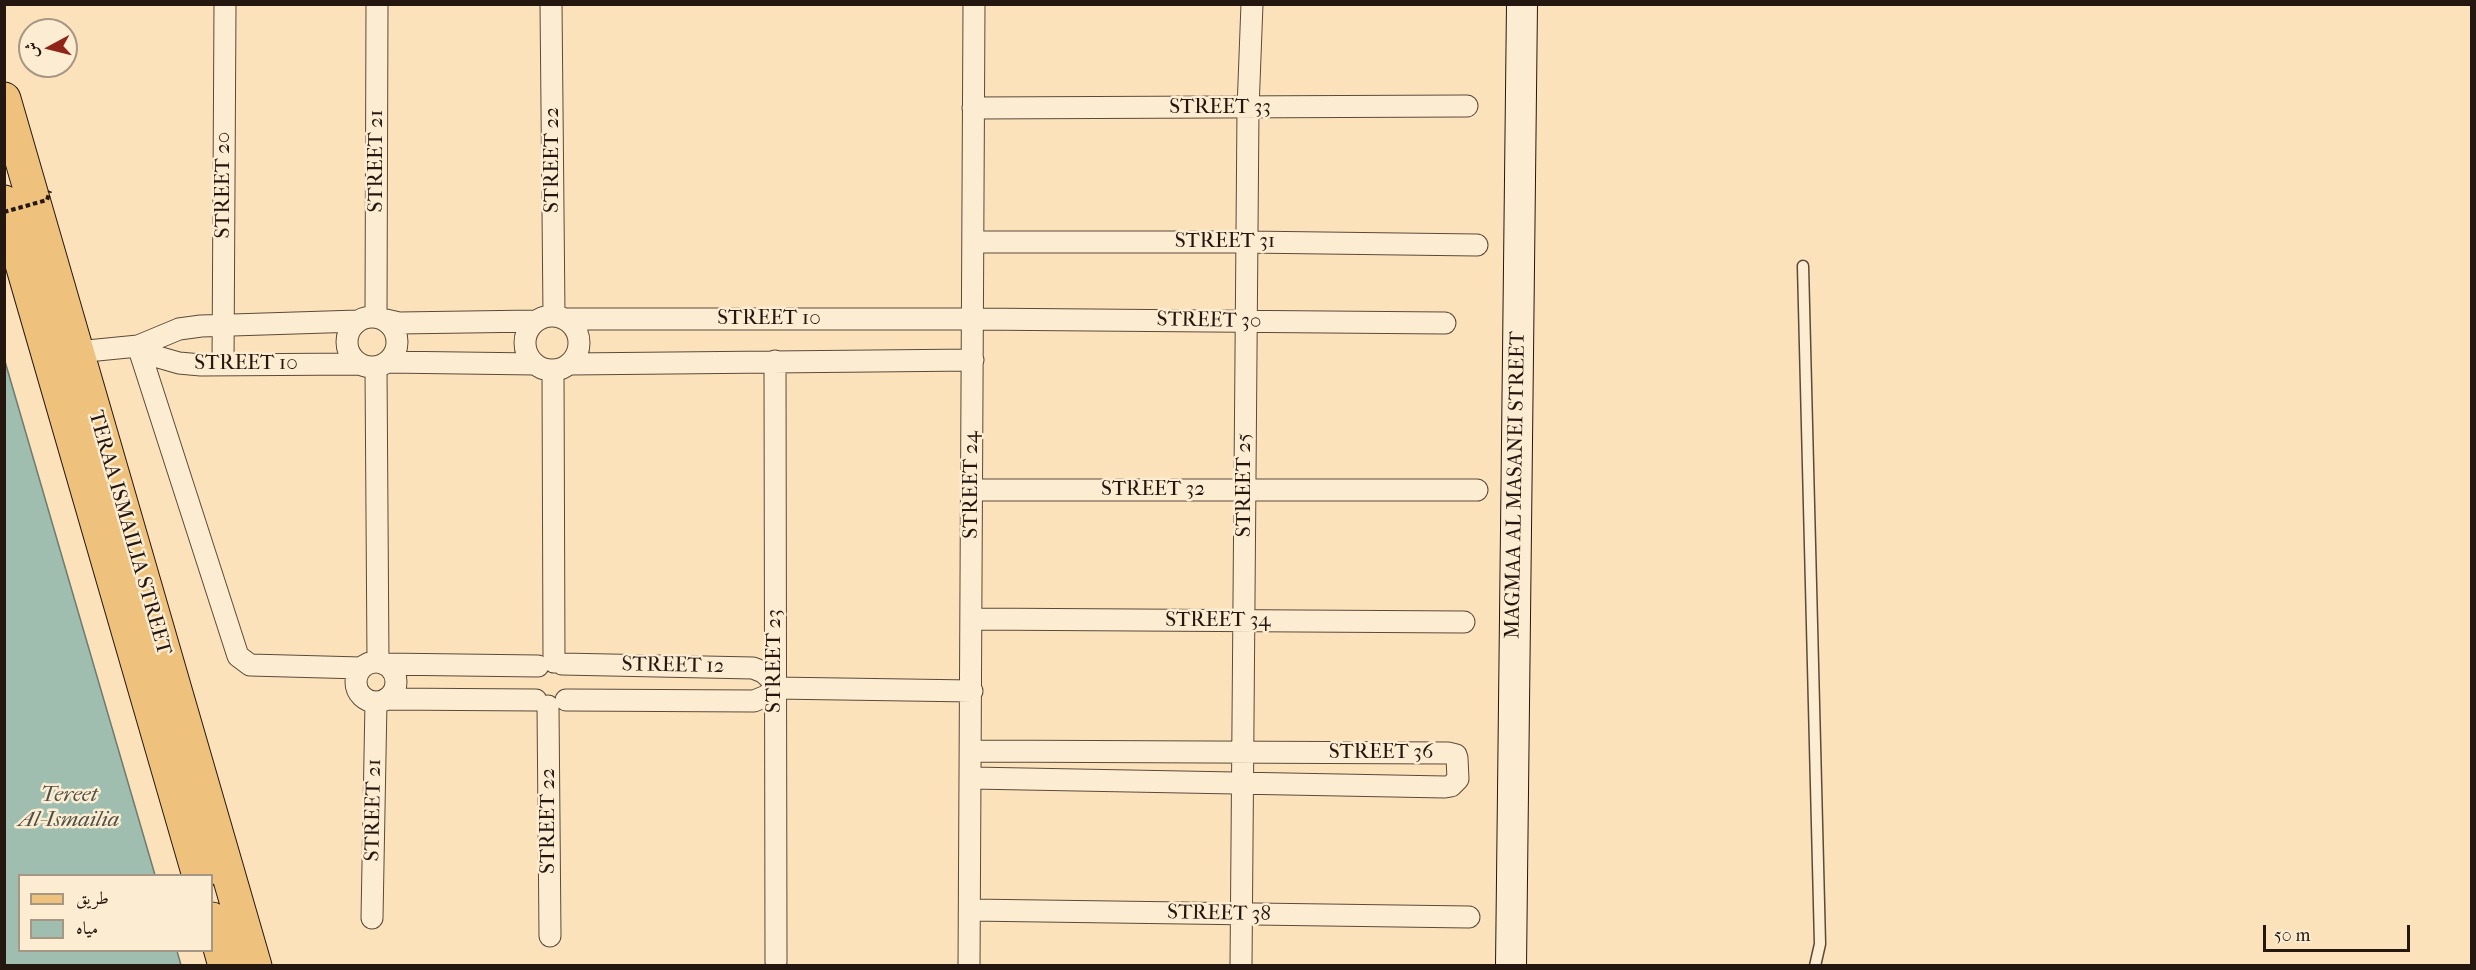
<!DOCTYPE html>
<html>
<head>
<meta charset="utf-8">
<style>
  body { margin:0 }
  #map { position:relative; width:2476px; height:970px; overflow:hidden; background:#fbe2ba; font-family:"IM FELL French Canon",Amiri,serif }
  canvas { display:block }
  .frame { position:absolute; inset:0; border:6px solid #241710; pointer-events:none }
  .legend { position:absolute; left:18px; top:874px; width:195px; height:78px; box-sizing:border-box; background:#fcecd2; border:2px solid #a69784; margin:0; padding:8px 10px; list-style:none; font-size:18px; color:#241710 }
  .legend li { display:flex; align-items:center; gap:12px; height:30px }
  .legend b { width:30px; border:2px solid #a69784 }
  .north { position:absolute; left:18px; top:18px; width:60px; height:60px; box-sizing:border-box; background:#fcecd2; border:2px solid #a69784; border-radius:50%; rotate:263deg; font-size:16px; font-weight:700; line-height:24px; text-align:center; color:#241710 }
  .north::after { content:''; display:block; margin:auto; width:21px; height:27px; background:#8f2418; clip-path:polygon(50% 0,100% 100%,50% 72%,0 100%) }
  .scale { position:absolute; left:2263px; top:925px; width:147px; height:27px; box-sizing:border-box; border:3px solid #241710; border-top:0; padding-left:8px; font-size:18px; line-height:21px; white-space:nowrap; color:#241710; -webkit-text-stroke:4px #fcecd2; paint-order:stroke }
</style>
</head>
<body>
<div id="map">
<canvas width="2476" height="970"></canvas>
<div class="frame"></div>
<ul class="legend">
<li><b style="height:8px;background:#eec17d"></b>طريق</li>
<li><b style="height:16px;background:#9fbeb0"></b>مياه</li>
</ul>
<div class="north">ش</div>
<div class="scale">50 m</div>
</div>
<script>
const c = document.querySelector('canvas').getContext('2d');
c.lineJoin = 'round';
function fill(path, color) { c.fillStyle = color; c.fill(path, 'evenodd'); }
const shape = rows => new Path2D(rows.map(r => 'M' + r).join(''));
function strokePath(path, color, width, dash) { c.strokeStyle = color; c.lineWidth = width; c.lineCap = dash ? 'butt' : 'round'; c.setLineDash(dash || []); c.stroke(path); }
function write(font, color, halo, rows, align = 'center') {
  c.font = font + ' "IM FELL French Canon",serif'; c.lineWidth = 5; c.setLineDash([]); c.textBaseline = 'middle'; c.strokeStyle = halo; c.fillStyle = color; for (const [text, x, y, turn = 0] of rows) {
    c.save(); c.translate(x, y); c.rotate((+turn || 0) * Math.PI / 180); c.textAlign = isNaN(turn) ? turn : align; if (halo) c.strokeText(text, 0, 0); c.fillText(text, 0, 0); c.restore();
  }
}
const water = shape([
  [4,358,155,875,20,876,20,950,177,951,181,965,5,965,4,358]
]);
fill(water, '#9fbeb0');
strokePath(water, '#6e7b70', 1.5);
const lane = shape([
  [1803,266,1820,944,1815,966]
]);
const street = shape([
  [551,4,554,315],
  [973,108,1467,106],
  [973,242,1247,242,1477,245],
  '525 343a27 27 0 1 1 54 0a27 27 0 1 1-54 0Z',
  '347 342a25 25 0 1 1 50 0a25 25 0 1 1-50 0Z',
  [376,317,377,4],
  [566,319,973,319,1445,323],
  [386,320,399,323,535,321],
  [138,346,238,656,250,665,361,668],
  [138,346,158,357,179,363,201,365,359,364],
  [77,352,138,346,179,329,201,326,358,321],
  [775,361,776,962],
  [387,362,535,364],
  [571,364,973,360],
  [223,365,225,4],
  [376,367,378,662],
  [553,371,554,662],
  [972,490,1477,490],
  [972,619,1464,622],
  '356 682a20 20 0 1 1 40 0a20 20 0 1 1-40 0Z',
  [384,664,538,666],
  [562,664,753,668,763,672,771,679,775,688],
  [386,699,536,700],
  [566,700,754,701,766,696,775,688,972,691],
  [548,706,550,936],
  [972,778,1445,787,1451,786,1458,779,1457,758,1456,755,1448,753,972,751],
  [970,910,1469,917],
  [372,918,376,702],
  [969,966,974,4],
  [1241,966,1248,109,1252,4]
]);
const secondary = shape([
  [1511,966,1522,4]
]);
const primary = shape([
  [4,99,255,966],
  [4,202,199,876],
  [212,919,225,966]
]);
strokePath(lane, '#5a4a3a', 13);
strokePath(street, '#5a4a3a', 23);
strokePath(secondary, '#241710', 32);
strokePath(primary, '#241710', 35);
strokePath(lane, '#fcecd2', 10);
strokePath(street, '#fcecd2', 21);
strokePath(secondary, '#fcecd2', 30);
strokePath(primary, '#eec17d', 33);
strokePath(shape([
  [4,212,47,200,50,191]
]), '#241710', 4, [4.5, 3]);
write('21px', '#241710', '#fcecd2', [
  ["STREET 33",1220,108],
  ["STREET 22",553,160,-90],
  ["STREET 21",377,161,-90],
  ["STREET 20",224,185,-90],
  ["STREET 31",1225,242],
  ["STREET 10",769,319],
  ["STREET 30",1209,321,1],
  ["STREET 10",246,364],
  ["STREET 24",972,485,-90],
  ["STREET 25",1245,485,-90],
  ["MAGMAA AL MASANEI STREET",1516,485,-89],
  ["STREET 32",1153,490],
  ["TERAA ISMAILIA STREET",129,533,74],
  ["STREET 34",1218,621],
  ["STREET 23",775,661,-90],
  ["STREET 12",673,666,1],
  ["STREET 36",1381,753],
  ["STREET 21",374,810,-89],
  ["STREET 22",549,821,-90],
  ["STREET 38",1219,914,1]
]);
write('italic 22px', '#4f5148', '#fcecd2', [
  ["Tereet",69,796],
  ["Al-Ismailia",69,821]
]);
</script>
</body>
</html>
